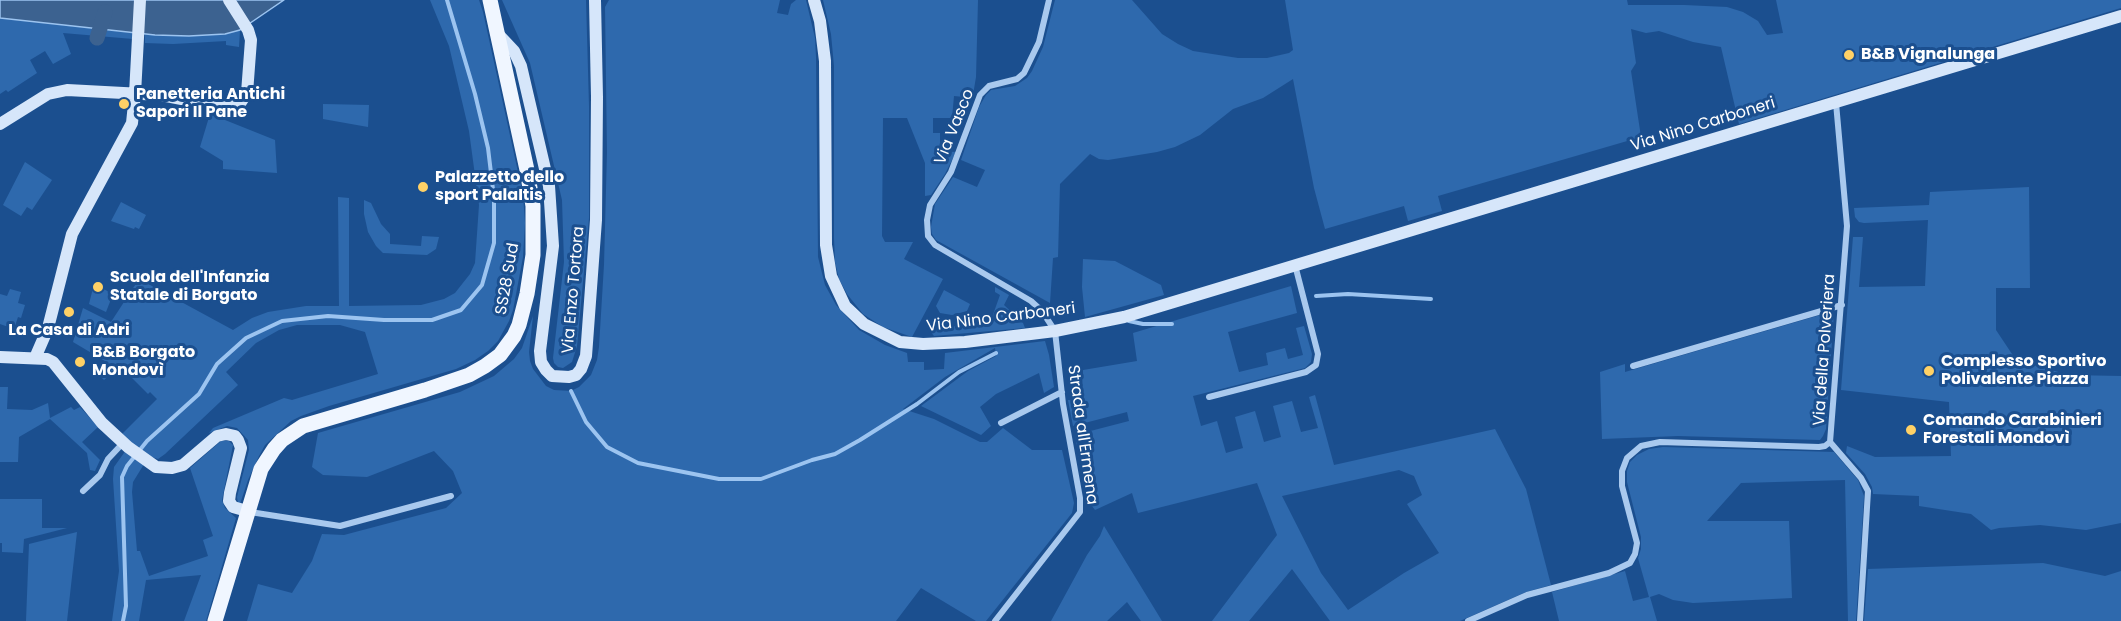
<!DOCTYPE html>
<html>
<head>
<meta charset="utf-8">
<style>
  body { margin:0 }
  canvas { display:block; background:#1b4f8f }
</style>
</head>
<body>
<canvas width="2121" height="621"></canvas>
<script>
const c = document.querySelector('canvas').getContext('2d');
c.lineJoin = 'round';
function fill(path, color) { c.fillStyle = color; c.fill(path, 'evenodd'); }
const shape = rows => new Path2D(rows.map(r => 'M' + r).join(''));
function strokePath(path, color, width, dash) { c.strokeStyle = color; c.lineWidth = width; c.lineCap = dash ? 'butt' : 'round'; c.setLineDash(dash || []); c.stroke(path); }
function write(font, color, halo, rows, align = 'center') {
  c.font = font + ' Poppins,sans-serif'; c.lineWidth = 6; c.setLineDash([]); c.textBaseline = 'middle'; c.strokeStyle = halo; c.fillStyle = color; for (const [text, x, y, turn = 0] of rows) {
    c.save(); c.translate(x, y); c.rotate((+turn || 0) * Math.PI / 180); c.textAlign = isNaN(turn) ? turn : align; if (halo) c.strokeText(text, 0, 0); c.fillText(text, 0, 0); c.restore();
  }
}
fill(shape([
  [430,0,479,0,483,12,523,195,525,223,523,257,513,310,509,321,498,341,488,351,475,360,456,369,329,406,301,416,291,421,265,445,259,456,248,480,240,504,238,503,237,497,249,450,248,440,237,428,227,426,209,433,213,428,284,398,292,400,378,374,365,332,340,325,297,325,279,330,256,343,226,372,238,385,165,454,158,459,149,456,133,482,132,492,137,551,140,551,149,576,208,556,203,540,213,536,190,468,221,441,229,441,233,445,222,500,225,508,236,518,206,621,184,621,201,575,146,580,139,621,112,621,119,571,113,479,114,467,131,443,122,434,157,399,150,392,148,394,120,366,104,380,97,373,105,361,73,342,83,308,111,322,139,279,233,330,252,318,268,312,306,306,339,306,338,197,349,198,349,306,421,305,444,299,455,293,470,274,475,263,479,205,469,131,449,46],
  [502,0,586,0,589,106,589,218,577,346,572,362,563,368,558,367,554,363,553,358,564,262,562,200,530,63],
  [609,0,780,0,777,13,788,15,791,4,796,0,806,0,815,38,816,57,818,257,825,285,836,305,859,330,885,345,907,353,908,362,924,362,924,370,944,369,945,353,1045,341,1049,355,1054,387,1044,393,1039,373,996,394,980,407,991,426,981,435,921,406,968,371,996,356,995,348,945,377,903,409,934,419,980,442,987,442,1003,428,1032,450,1062,450,1074,503,1072,513,986,621,976,621,921,588,896,621,247,621,258,584,292,593,312,561,322,534,344,535,446,508,462,493,453,471,434,451,367,477,323,475,312,467,318,433,460,392,494,376,514,359,522,348,533,316,529,352,530,361,533,369,546,386,554,390,571,391,579,387,591,375,597,360,599,347,604,265,607,152,605,7],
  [823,0,978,0,976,77,973,95,965,94,964,97,954,96,952,118,933,118,933,133,940,133,940,151,956,152,945,174,931,195,925,196,925,163,907,118,883,118,882,236,885,242,913,242,904,259,943,279,912,337,883,327,863,314,847,294,839,279,835,262,834,238,834,66,831,34],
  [1055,0,1132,0,1162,34,1178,44,1193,51,1238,58,1267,58,1289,53,1293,50,1285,0,1627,0,1628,5,1684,5,1727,7,1743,12,1758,21,1767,35,1783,33,1776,0,2121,0,2121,8,1739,124,1721,47,1693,42,1659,31,1646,33,1631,29,1636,63,1631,71,1641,137,1438,196,1442,211,1408,221,1404,206,1325,229,1314,188,1293,79,1263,98,1233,109,1200,135,1175,147,1157,152,1108,160,1099,159,1090,154,1060,184,1058,257,1053,258,1050,303,936,240,932,234,931,227,935,204,953,177,977,187,985,170,961,160,979,107,986,95,991,90,1015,86,1027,78,1032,71,1043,47],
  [0,18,133,33,133,39,63,33,71,54,53,64,45,51,30,60,37,73,8,92,6,90,0,94],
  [240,30,239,47,226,45,226,41,173,44,145,43,145,34,189,36,225,34],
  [323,104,369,105,368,127,323,119],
  [210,114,275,140,277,173,223,169,223,161,200,147],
  [25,162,52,180,32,210,27,207,21,216,3,205],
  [2029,187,2030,288,1996,288,1996,330,2016,360,2069,375,2121,376,2121,523,2086,530,2040,525,1999,528,1991,530,1971,514,1919,506,1919,496,1873,494,1872,487,1865,474,1846,453,1847,446,1875,457,1951,456,1949,402,1841,390,1853,237,1863,237,1859,287,1925,286,1928,220,1864,223,1859,222,1855,217,1854,208,1929,205,1930,192],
  [364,200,371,203,381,224,390,234,390,244,421,246,422,236,439,237,436,249,427,255,383,253,376,246,368,232,364,214],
  [121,202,146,215,139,229,135,227,134,229,111,221],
  [1083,259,1115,261,1161,285,1164,295,1085,317,1082,287],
  [94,284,113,294,106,312,89,304],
  [1291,286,1297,313,1228,332,1239,372,1268,365,1266,353,1285,348,1288,359,1303,355,1296,328,1304,326,1312,354,1311,362,1305,368,1193,396,1201,426,1217,421,1226,453,1243,448,1235,417,1255,411,1264,442,1281,437,1273,406,1292,401,1301,432,1318,428,1309,397,1315,395,1334,465,1495,429,1526,489,1551,585,1526,592,1460,621,1330,621,1292,569,1249,621,1212,621,1277,535,1257,483,1138,513,1132,493,1095,510,1086,498,1075,435,1129,421,1127,412,1073,426,1068,400,1081,401,1083,370,1137,361,1133,333],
  [1399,470,1414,476,1422,495,1407,504,1439,553,1404,573,1348,610,1321,573,1282,496],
  [995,287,1009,295,1004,305,1023,323,1025,328,934,336,927,327,937,328,990,323,1000,295,995,292],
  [10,289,21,292,18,303,25,305,21,318,18,317,14,329,0,324,0,294,7,296],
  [944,290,970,304,967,311,952,315,940,313,936,306],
  [1834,311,1826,429,1823,436,1820,440,1678,436,1602,439,1600,372,1625,364,1625,372],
  [0,387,8,387,7,409,32,410,48,403,50,418,71,407,74,410,80,407,98,427,82,442,100,460,95,471,90,470,87,453,50,419,19,437,18,462,0,462],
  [1663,447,1834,452,1858,480,1864,496,1856,621,1848,621,1845,480,1741,483,1707,521,1789,521,1792,598,1693,603,1673,600,1659,594,1650,597,1657,621,1559,621,1552,592,1625,571,1633,601,1649,597,1638,558,1641,549,1641,537,1627,482,1627,471,1630,462,1637,455,1649,449],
  [0,499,42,499,42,528,67,528,24,539,23,553,2,552,2,543,0,543],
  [1104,526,1162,621,1141,621,1127,602,1107,621,1051,621,1087,555,1100,536],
  [77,532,67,621,26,621,29,544],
  [2043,563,2105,576,2121,571,2121,621,1864,621,1868,569]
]), '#2e69ad');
const water = shape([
  [0,0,284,0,240,30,225,34,189,36,155,35,0,18,0,0]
]);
fill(water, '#3c6290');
strokePath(water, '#9cc4f0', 1.5);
strokePath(shape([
  [1316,296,1348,294,1431,299],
  [1129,321,1143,324,1172,324],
  [571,391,586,422,607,447,638,463,719,479,761,479,812,460,835,454,860,440,917,404,959,372,996,353],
  [123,621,126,606,122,477,127,466,147,441,199,394,217,364,246,338,282,321,328,316,384,320,432,320,461,310,482,285,494,243,494,198,488,148,475,94,447,0]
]), '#9cc4f0', 4);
strokePath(shape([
  [97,38,105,12]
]), '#3c6290', 15);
strokePath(shape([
  [1633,366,1842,305],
  [1209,397,1306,372,1316,365,1318,354,1295,265],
  [1001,423,1062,392],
  [1830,442,1847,226,1836,103],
  [1830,442,1861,478,1868,491,1860,621],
  [83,491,100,475,108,459,123,443],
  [250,512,340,526,451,496],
  [995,621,1080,512,1080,498,1063,404,1055,331,1042,311,1031,301,935,245,928,236,927,220,930,205,951,172,980,95,989,86,1017,79,1024,73,1039,42,1049,0],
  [1468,621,1527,595,1609,573,1630,563,1635,554,1637,543,1622,486,1622,471,1627,458,1641,446,1660,442,1819,447,1825,446,1830,442]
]), '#a9c9ee', 6);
strokePath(shape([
  [814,0,820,21,825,61,826,245,831,276,845,306,864,324,900,342,923,344,965,342,1055,331,1124,317,2121,16],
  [499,35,514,51,521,66,549,186,553,246,540,351,541,362,546,370,552,376,569,377,576,375,581,369,586,356,596,220,597,97,595,0],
  [0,124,48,94,67,90,161,95,223,107,239,105,247,93,251,40,248,30,229,0],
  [0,357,47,359,53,362,102,423,128,447,156,467,172,468,183,465,217,436,226,434,235,436,238,440,241,448,230,493,229,501,233,507,247,511],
  [35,358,48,328,72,234,132,123,135,94,140,0]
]), '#d6e6fa', 12);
strokePath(shape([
  [215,621,261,469,274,449,282,440,303,426,425,390,469,375,485,366,500,355,514,336,519,325,527,294,533,255,533,206,527,170,490,0]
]), '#f0f6ff', 15);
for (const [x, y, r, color] of [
  [1849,55,6,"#ffd166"],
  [124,104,6,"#ffd166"],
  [423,187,6,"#ffd166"],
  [98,287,6,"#ffd166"],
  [69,312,6,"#ffd166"],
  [80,362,6,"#ffd166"],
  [1929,371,6,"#ffd166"],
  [1911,430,6,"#ffd166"]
]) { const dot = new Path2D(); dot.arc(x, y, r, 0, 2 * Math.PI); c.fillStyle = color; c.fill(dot); strokePath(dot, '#1b4f8f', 2); }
write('bold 16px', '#fff', '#1b4f8f', [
  ["B&B Vignalunga",1861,55],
  ["Panetteria Antichi",136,95],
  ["Sapori Il Pane",136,113],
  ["Palazzetto dello",435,178],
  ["sport PalaItis",435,196],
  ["Scuola dell'Infanzia",110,278],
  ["Statale di Borgato",110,296],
  ["La Casa di Adri",69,331,"center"],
  ["B&B Borgato",92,353],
  ["Mondovì",92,371],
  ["Complesso Sportivo",1941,362],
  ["Polivalente Piazza",1941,380],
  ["Comando Carabinieri",1923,421],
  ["Forestali Mondovì",1923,439]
], 'left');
write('16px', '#fff', '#1b4f8f', [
  ["Via Nino Carboneri",1703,125,-17],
  ["Via Vasco",955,127,-68],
  ["SS28 Sud",508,279,-80],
  ["Via Enzo Tortora",574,290,-85],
  ["Via Nino Carboneri",1001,318,-7],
  ["Via della Polveriera",1825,350,-86],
  ["Strada all'Ermena",1082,435,82]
]);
</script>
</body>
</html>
